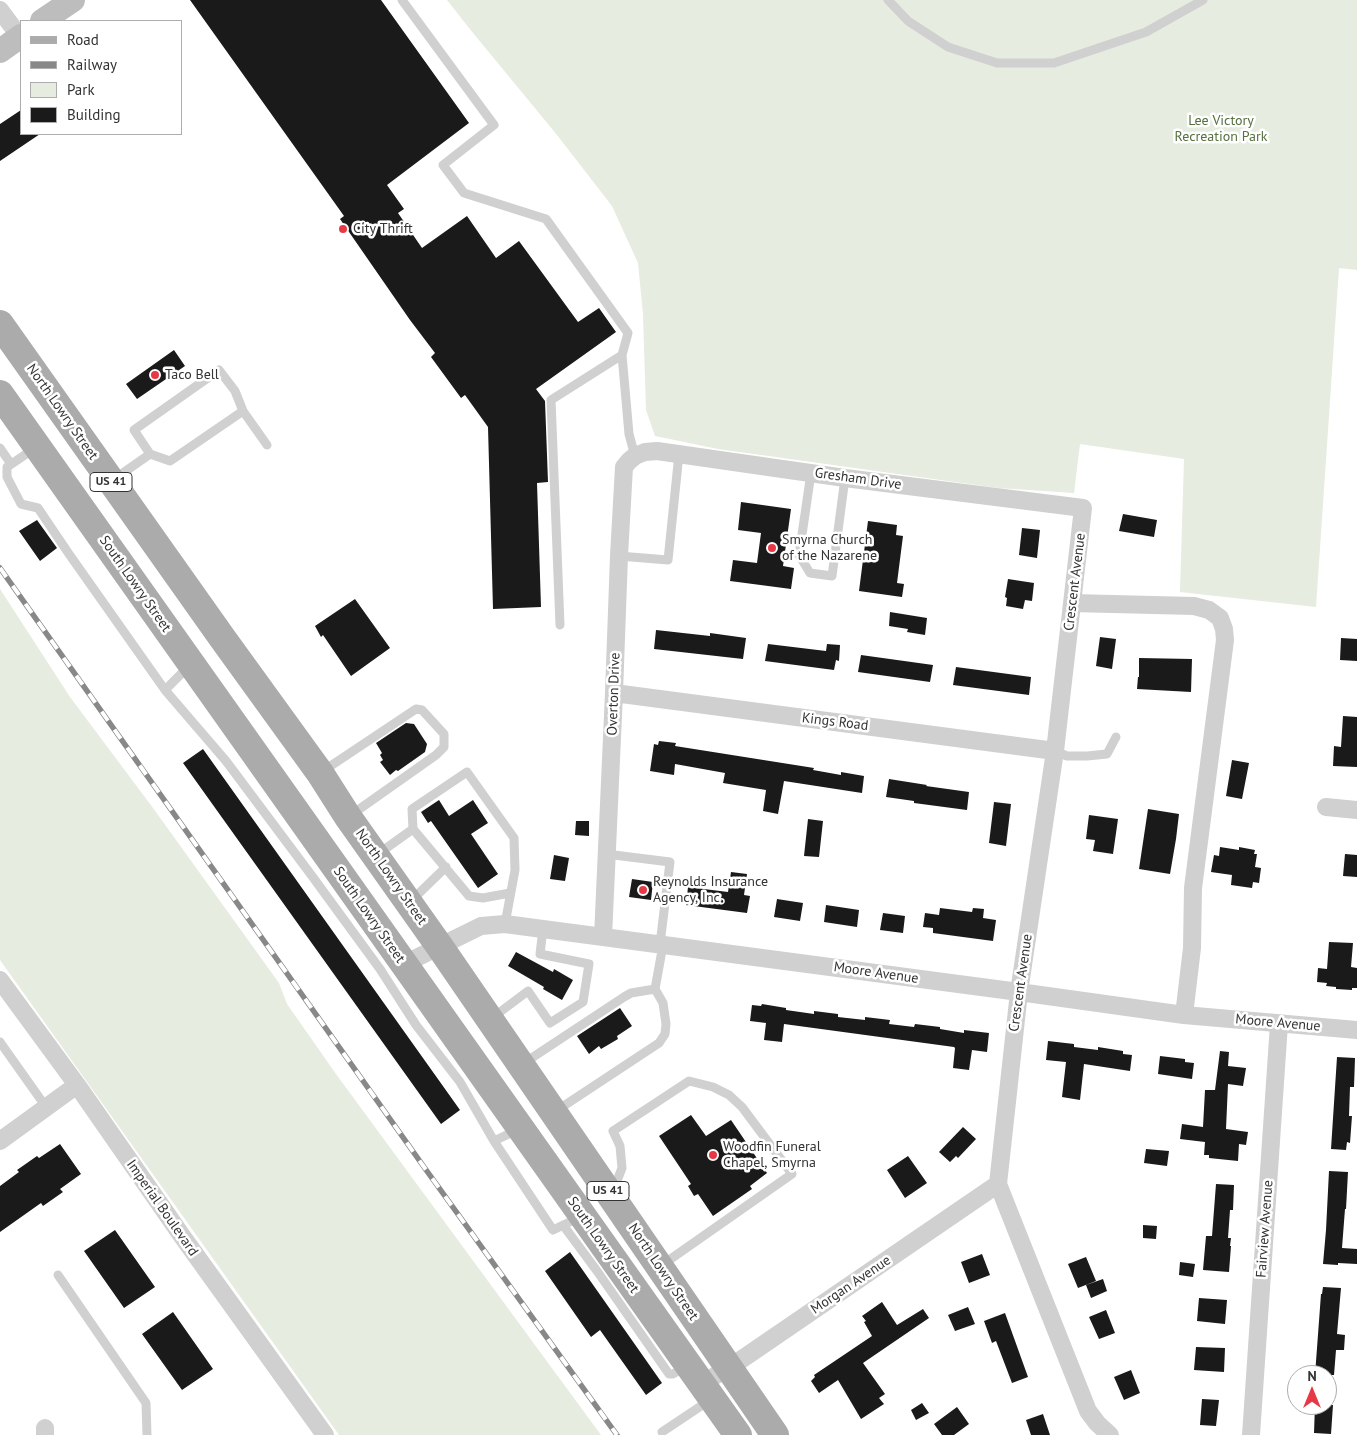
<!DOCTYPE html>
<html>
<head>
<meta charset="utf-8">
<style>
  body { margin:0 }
  #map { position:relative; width:1357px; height:1435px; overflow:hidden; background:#fff; font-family:"PT Sans",sans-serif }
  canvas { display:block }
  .legend { position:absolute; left:20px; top:20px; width:162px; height:115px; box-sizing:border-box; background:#fff; border:1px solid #adadad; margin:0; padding:6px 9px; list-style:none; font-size:15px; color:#333 }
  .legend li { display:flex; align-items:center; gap:10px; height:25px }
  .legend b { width:25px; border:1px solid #adadad }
  .north { position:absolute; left:1287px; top:1365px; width:50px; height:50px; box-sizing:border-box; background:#fff; border:1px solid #adadad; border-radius:50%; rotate:0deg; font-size:14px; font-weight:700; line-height:20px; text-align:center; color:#333 }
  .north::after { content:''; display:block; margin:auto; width:18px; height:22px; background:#e63946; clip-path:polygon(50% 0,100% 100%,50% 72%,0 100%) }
</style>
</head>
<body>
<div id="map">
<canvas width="1357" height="1435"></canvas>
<ul class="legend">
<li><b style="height:6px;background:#ababab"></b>Road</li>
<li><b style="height:6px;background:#888"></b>Railway</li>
<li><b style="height:14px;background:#e6ecdf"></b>Park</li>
<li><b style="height:14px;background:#1a1a1a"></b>Building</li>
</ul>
<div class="north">N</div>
</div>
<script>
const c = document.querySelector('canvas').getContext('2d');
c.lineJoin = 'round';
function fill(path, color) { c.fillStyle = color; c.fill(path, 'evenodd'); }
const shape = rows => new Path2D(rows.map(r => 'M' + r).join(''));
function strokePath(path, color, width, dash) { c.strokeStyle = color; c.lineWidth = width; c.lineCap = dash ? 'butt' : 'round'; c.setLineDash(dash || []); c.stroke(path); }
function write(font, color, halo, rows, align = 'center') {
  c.font = font + ' "PT Sans",sans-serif'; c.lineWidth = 5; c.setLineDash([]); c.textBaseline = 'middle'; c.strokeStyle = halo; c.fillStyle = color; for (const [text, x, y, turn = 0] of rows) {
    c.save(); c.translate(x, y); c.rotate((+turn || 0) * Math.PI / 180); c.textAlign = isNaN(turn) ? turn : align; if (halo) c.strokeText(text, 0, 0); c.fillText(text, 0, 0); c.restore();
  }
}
fill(shape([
  [447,0,1357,0,1357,270,1339,268,1316,607,1180,592,1184,459,1080,444,1074,493,998,488,718,449,655,436,646,410,643,314,638,263,612,206,557,135,469,28],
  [0,589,70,697,153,808,279,983,287,1004,336,1074,601,1435,339,1435,0,960]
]), '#e6ecdf');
fill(shape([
  [190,0,381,0,469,123,387,185,404,209,398,213,422,248,467,216,496,258,519,241,578,322,599,308,616,332,536,389,545,401,548,482,537,483,541,607,493,609,488,427,465,395,461,398,431,357,435,353,410,320,340,219,344,216],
  [21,110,21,134,40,134,0,161,0,124],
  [174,350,185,366,137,399,126,384],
  [741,502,791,509,783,566,794,568,791,589,730,581,733,560,757,563,761,533,738,530],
  [1123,514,1157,520,1154,537,1119,531],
  [37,520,57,548,40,561,19,531],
  [868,521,897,525,896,535,903,536,897,583,904,584,902,597,859,591],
  [1022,528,1040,530,1037,558,1019,555],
  [1008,579,1034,583,1032,601,1025,600,1023,609,1006,606,1007,598,1005,597],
  [355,599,390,648,351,676,323,635,321,637,315,626],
  [890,612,927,618,925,635,907,632,908,629,889,626],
  [656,630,710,636,710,633,746,638,743,659,654,649],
  [1100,637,1116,639,1112,669,1096,666],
  [1341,638,1357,639,1357,661,1340,660],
  [768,644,826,651,827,644,840,645,839,661,836,660,834,670,765,661],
  [861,655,933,665,930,682,858,672],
  [1139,658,1192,659,1191,692,1137,689,1138,677,1139,677],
  [956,667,1031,677,1029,695,953,685],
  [1343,716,1357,717,1357,767,1333,766,1334,746,1341,747],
  [406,723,414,724,427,744,425,752,398,771,396,770,390,775,380,762,383,760,380,755,382,753,376,743],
  [659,741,676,743,675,746,814,768,813,770,841,775,841,772,864,776,862,793,784,781,778,814,763,811,766,790,723,783,725,773,675,764,674,775,650,771,654,744,658,745],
  [203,749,460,1110,441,1124,183,763],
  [1232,760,1249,763,1242,799,1226,796],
  [889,779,927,785,926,786,969,792,967,810,914,803,914,801,886,797],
  [439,800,449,816,473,800,488,823,471,834,498,874,478,888,431,821,428,823,421,812],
  [994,802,1011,804,1006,846,989,843],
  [1148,809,1179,814,1176,839,1170,874,1139,869],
  [1089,815,1118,819,1113,854,1093,851,1095,840,1086,839],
  [808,819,823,821,819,857,804,856],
  [576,821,589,821,589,836,575,835],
  [1220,847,1239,850,1239,847,1255,850,1254,854,1257,854,1255,867,1261,868,1259,883,1253,882,1252,888,1231,885,1232,875,1211,872,1214,855,1219,856],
  [1345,854,1357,855,1357,877,1343,876],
  [554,855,569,858,565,881,550,879],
  [731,872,747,874,744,895,750,896,747,913,686,905,688,887,728,892],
  [632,879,653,882,651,900,629,897],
  [777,899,803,903,800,921,774,917],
  [826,905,859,910,857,927,824,922],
  [940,908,972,912,973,908,984,909,983,918,996,920,993,941,933,933,933,928,923,927,925,913,939,915],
  [883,913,905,916,903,933,880,930],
  [1329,942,1353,943,1351,967,1357,968,1357,988,1352,988,1352,990,1336,989,1336,987,1326,986,1327,983,1317,982,1318,968,1327,969],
  [516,952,553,972,554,969,573,980,562,1000,543,989,544,987,508,966],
  [762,1004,786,1008,786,1010,814,1014,814,1011,838,1014,838,1017,865,1020,865,1017,890,1020,889,1024,914,1027,915,1024,940,1027,940,1029,964,1033,964,1030,989,1033,987,1052,972,1050,969,1070,953,1068,955,1048,954,1047,784,1024,782,1042,764,1040,766,1023,750,1021,752,1005,761,1006],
  [620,1008,632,1026,617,1036,618,1039,601,1049,599,1046,589,1054,577,1036],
  [1048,1041,1074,1044,1074,1047,1098,1050,1098,1047,1123,1051,1123,1054,1132,1055,1130,1071,1084,1064,1080,1100,1062,1097,1066,1062,1046,1060],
  [1220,1051,1229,1052,1228,1066,1246,1068,1243,1086,1228,1084,1226,1129,1248,1132,1246,1145,1239,1144,1238,1161,1209,1158,1209,1155,1204,1155,1205,1142,1180,1139,1182,1124,1203,1127,1205,1090,1215,1090],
  [1160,1056,1185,1059,1185,1062,1194,1063,1192,1079,1158,1074],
  [1337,1057,1355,1058,1354,1087,1350,1087,1349,1116,1352,1116,1350,1143,1347,1142,1346,1150,1331,1149],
  [691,1115,706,1136,731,1120,767,1173,750,1186,752,1189,713,1216,698,1194,694,1196,688,1186,691,1184,659,1136],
  [963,1127,976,1139,958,1158,956,1156,950,1162,939,1152],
  [60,1144,81,1174,60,1189,63,1192,43,1206,41,1203,0,1232,0,1186,19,1172,17,1170,37,1156,39,1158],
  [1146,1149,1169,1151,1167,1166,1144,1163],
  [908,1156,927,1183,905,1198,887,1170],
  [1329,1171,1348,1172,1346,1209,1345,1209,1342,1248,1357,1249,1357,1264,1338,1263,1338,1265,1323,1264,1326,1230],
  [1216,1184,1234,1185,1233,1210,1230,1210,1228,1238,1231,1238,1230,1246,1231,1246,1229,1272,1203,1270,1206,1236,1212,1236],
  [1143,1225,1157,1226,1156,1239,1143,1238],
  [115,1230,155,1287,124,1308,84,1251],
  [570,1252,662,1383,646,1395,600,1330,591,1337,545,1271],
  [982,1254,990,1275,969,1283,961,1262],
  [1086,1257,1096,1281,1078,1288,1068,1264],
  [1180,1262,1195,1264,1193,1277,1179,1275],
  [1103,1279,1107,1291,1091,1298,1086,1285],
  [1323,1287,1341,1288,1337,1334,1345,1335,1344,1350,1336,1350,1334,1375,1315,1375,1321,1294,1322,1294],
  [1199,1298,1227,1300,1225,1324,1197,1321],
  [882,1302,897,1325,923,1309,929,1318,863,1363,885,1394,879,1398,884,1404,861,1419,838,1380,819,1393,811,1381,815,1377,814,1375,872,1336,864,1322,866,1321,862,1316],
  [968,1307,975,1324,955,1331,948,1315],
  [1106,1310,1115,1333,1099,1339,1089,1317],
  [173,1312,213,1369,182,1390,142,1334],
  [1005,1313,1028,1377,1012,1383,996,1341,992,1343,984,1321],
  [1196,1347,1225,1348,1224,1372,1194,1370],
  [1131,1370,1140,1393,1124,1400,1114,1377],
  [1202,1399,1219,1400,1216,1426,1200,1425],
  [922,1403,929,1413,916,1420,911,1410],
  [1315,1405,1333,1405,1331,1434,1314,1433],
  [957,1407,969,1424,954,1435,942,1435,934,1424],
  [1043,1414,1050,1435,1031,1435,1026,1420]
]), '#1a1a1a');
strokePath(shape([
  [402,0,494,125,443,165,464,193,546,219,628,333,622,355,551,400,560,625],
  [888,0,908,21,948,47,997,63,1054,63,1146,32,1203,0],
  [622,355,629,434,635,456],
  [243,411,267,445],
  [0,448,11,464],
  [35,448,7,467,7,477,21,504,38,508,69,554,165,690,226,761,312,876,380,969,416,1025,460,1082,494,1141,553,1230,580,1217],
  [811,473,799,555,810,573,832,576,845,478],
  [113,480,150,454,170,461,243,411,235,391,219,370,134,430,150,454],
  [619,556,668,560,679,454],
  [165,690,190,665],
  [1055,751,1067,756,1087,756,1107,754,1116,737],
  [323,771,416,709,422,710,444,734,444,747,436,755,351,815],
  [413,829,469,896,483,898,510,893],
  [378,854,413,829,412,809,467,772,514,838,515,870,505,924],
  [606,854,670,862,660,944],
  [412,900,446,867],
  [492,1018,528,991,550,1023,583,1002,589,964,540,954,543,929],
  [0,1042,46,1107],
  [524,1063,624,997,631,993,655,989],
  [556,1111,659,1043,665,1034,666,1024,663,1003,655,989,663,945],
  [494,1141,519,1129],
  [613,1191,622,1168,620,1146,613,1131,689,1081,713,1087,729,1095,742,1107,792,1174,662,1265],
  [563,1225,597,1271,669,1374,673,1374,686,1366],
  [58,1275,146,1403,147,1435],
  [662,1432,710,1400]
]), '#d0d0d0', 9);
strokePath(shape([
  [0,10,20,37],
  [1072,603,1194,606,1209,610,1220,618,1224,629,1225,640,1193,888,1192,948,1184,1015],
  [614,693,1055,751],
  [1326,807,1357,810],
  [603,937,614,693,619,556,624,467,629,461,635,456,645,452,657,451,845,478,1083,508,1055,751,1019,992,998,1184,1088,1411,1097,1423,1110,1435],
  [404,964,481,926,505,924,1019,992,1184,1015,1357,1030],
  [0,980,77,1085,182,1236,325,1435],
  [0,1141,77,1085],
  [702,1383,729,1368,998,1184],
  [45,1435,45,1428],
  [1251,1435,1279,1024]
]), '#d0d0d0', 18);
strokePath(shape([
  [42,21,73,0],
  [0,51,21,36]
]), '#bdbdbd', 24);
strokePath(shape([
  [0,324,223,639,320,773,348,817,440,947,775,1435],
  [0,394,738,1435]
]), '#ababab', 28);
const rail = shape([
  [0,568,424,1167,617,1435]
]);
strokePath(rail, '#888', 5.5);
strokePath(rail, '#fff', 4, [11]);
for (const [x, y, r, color] of [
  [343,229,5,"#e63946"],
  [155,375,5,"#e63946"],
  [772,548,5,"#e63946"],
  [643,890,5,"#e63946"],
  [713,1155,5,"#e63946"]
]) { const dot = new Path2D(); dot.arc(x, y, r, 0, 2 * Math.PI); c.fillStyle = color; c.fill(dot); strokePath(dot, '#fff', 2); }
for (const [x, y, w] of [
  [111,482,42],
  [608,1191,42]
]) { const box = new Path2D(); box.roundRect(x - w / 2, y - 9.5, w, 19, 4); c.fillStyle = '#fff'; c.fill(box); strokePath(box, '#333', 1); }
write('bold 12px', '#333', null, [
  ["US 41",111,482],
  ["US 41",608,1191]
]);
write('14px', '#56703f', '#fff', [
  ["Lee Victory",1221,121],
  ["Recreation Park",1221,137]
]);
write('14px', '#333', '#fff', [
  ["City Thrift",353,229],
  ["Taco Bell",165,375],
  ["Smyrna Church",782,540],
  ["of the Nazarene",782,556],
  ["Reynolds Insurance",653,882],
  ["Agency, Inc.",653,898],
  ["Woodfin Funeral",723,1147],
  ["Chapel, Smyrna",723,1163]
], 'left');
write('14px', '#333', '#fff', [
  ["North Lowry Street",62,412,55],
  ["Gresham Drive",858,479,8],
  ["Crescent Avenue",1075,582,-83],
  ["South Lowry Street",135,584,55],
  ["Overton Drive",614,694,-88],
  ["Kings Road",835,722,7],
  ["North Lowry Street",391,877,55],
  ["South Lowry Street",369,915,55],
  ["Moore Avenue",876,973,8],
  ["Crescent Avenue",1021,983,-82],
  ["Moore Avenue",1278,1023,5],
  ["Imperial Boulevard",162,1208,55],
  ["Fairview Avenue",1265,1229,-86],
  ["South Lowry Street",603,1245,55],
  ["North Lowry Street",663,1272,56],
  ["Morgan Avenue",851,1285,-34]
]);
</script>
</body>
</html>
